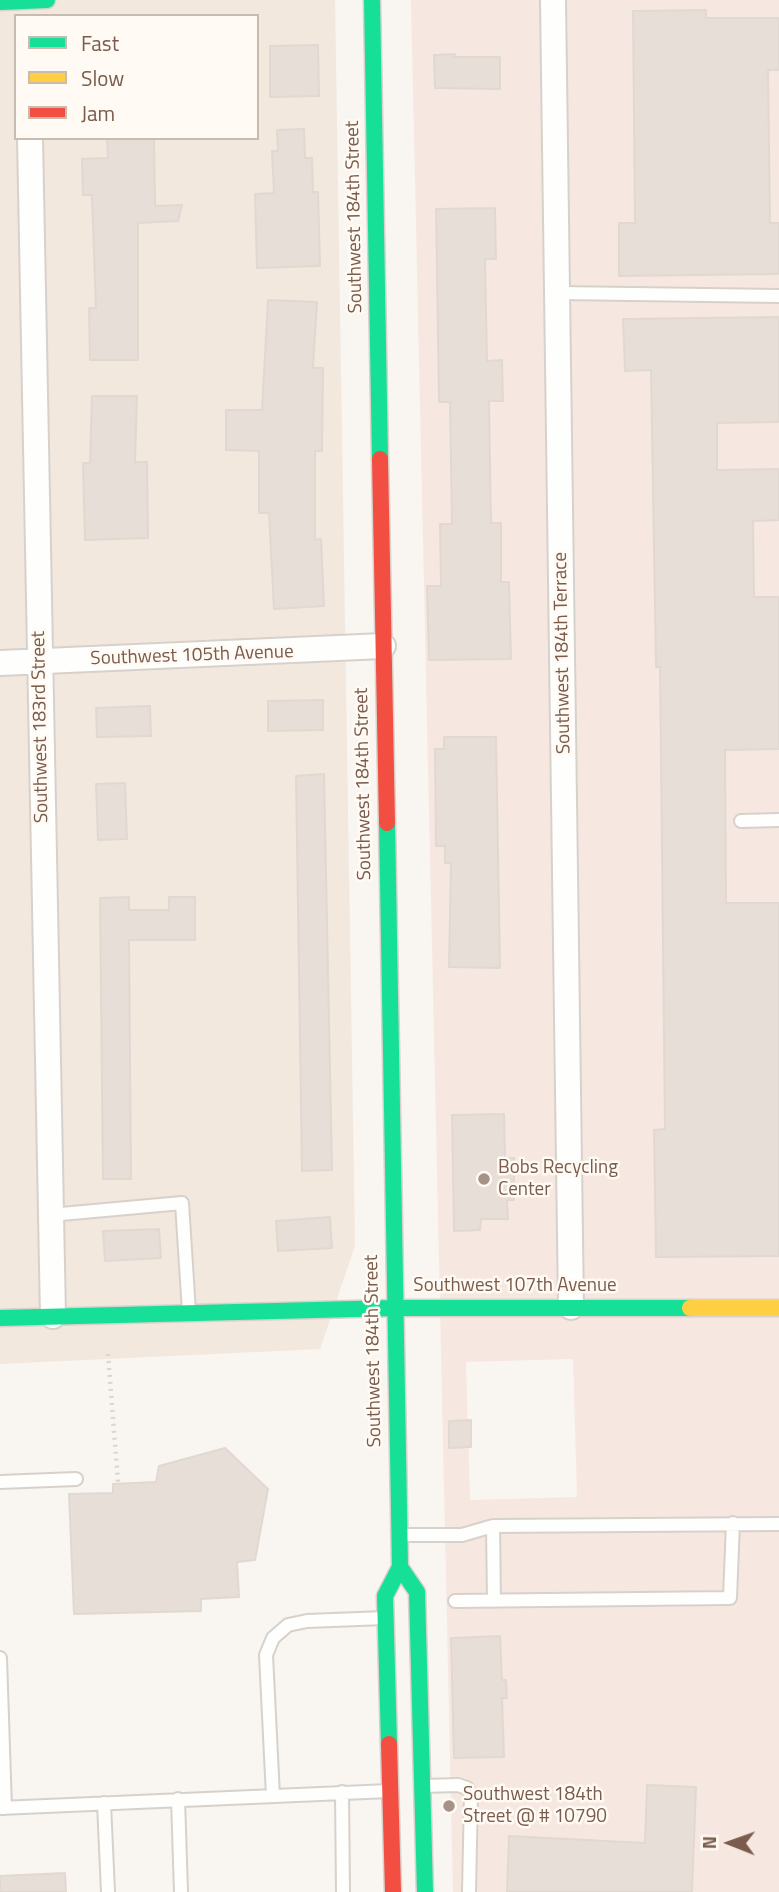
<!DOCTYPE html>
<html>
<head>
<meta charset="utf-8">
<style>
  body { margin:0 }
  #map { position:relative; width:779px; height:1892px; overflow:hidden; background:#f9f5f0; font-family:"Titillium Web",sans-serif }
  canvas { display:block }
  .legend { position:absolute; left:14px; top:14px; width:245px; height:126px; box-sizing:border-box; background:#fffaf3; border:2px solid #cabbb1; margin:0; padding:9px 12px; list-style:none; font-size:21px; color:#7a5c4d }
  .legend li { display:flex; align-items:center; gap:14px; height:35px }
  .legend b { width:35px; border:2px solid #cabbb1 }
  .north { position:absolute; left:695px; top:1808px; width:70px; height:70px; -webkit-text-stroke:5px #fffaf3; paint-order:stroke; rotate:271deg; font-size:19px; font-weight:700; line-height:28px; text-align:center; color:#7a5c4d }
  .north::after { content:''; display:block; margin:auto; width:24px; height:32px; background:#7a5c4d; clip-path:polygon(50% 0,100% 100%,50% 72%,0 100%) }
</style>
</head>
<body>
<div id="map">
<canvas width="779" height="1892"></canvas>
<ul class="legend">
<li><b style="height:9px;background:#16e098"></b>Fast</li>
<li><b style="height:9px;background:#ffcf43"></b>Slow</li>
<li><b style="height:9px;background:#f24e42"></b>Jam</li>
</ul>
<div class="north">N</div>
</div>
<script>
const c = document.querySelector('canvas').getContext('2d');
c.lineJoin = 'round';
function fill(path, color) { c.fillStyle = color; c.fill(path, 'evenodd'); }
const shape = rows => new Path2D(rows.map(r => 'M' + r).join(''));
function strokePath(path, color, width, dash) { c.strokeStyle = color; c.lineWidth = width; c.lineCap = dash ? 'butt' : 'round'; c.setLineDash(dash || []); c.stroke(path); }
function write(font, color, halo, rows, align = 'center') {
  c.font = font + ' "Titillium Web",sans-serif'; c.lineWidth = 5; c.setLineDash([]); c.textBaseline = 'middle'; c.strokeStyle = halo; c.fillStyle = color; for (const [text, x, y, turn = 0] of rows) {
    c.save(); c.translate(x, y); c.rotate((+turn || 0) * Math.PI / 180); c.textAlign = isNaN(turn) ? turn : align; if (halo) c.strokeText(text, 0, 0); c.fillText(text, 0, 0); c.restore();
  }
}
fill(shape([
  [0,0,335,0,355,1246,320,1349,0,1364],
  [16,16,257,16,257,138,16,138]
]), '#f2e8de');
fill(shape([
  [411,0,779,0,779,1892,453,1892],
  [573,1359,577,1497,470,1500,466,1362]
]), '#f6e8e1');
const building = shape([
  [706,10,706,18,779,18,779,70,768,70,770,223,779,223,779,274,619,276,619,223,635,223,633,11,706,10],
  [318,45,319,96,270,97,270,46,318,45],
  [455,54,454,57,500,57,500,89,435,88,434,55,455,54],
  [304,129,305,158,312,158,313,192,318,192,320,266,257,268,255,194,274,193,272,151,278,151,277,130,304,129],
  [107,138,154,138,155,206,182,205,178,221,138,223,138,360,90,360,89,308,96,308,92,195,83,195,82,159,108,158,107,138],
  [495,208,496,259,485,259,487,361,502,360,503,401,489,401,491,523,501,523,501,582,509,582,511,659,429,660,427,586,441,586,440,524,452,524,450,402,439,402,436,209,495,208],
  [268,300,317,302,313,368,323,368,322,451,315,451,315,540,321,539,324,606,274,609,269,513,259,513,259,451,226,450,226,410,262,410,268,300],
  [779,317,779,422,717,423,717,470,779,469,779,520,753,521,754,597,779,597,779,749,725,750,726,903,779,903,779,1256,656,1257,654,1130,665,1129,660,667,656,667,651,370,625,371,623,319,779,317],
  [92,396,137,396,135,462,147,462,148,538,85,540,83,463,90,463,92,396],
  [323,700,323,730,268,731,268,701,323,700],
  [150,706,151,736,97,737,96,708,150,706],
  [444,737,496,737,500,968,449,967,451,863,445,863,445,846,436,846,435,749,444,749,444,737],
  [324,774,332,1170,302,1171,296,776,324,774],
  [125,783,127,839,98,840,96,784,125,783],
  [129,897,129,910,169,910,169,897,195,897,195,940,129,940,131,1179,103,1179,100,898,129,897],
  [504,1114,505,1158,514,1158,514,1200,507,1200,508,1219,481,1219,480,1230,454,1231,452,1115,504,1114],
  [330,1217,332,1248,278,1251,276,1221,330,1217],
  [159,1229,161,1258,105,1261,103,1231,159,1229],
  [471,1420,471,1447,449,1448,449,1421,471,1420],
  [225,1448,268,1489,255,1560,237,1562,239,1597,201,1599,201,1611,74,1614,69,1494,113,1493,113,1484,156,1482,159,1466,225,1448],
  [500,1636,502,1680,506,1680,507,1698,502,1698,504,1757,454,1758,451,1638,500,1636],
  [647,1785,696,1787,692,1892,507,1892,509,1836,645,1843,647,1785],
  [65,1873,66,1892,0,1892,0,1876,65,1873]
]);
fill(building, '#e6ded7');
strokePath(building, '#e2d8d2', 2);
const lane = shape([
  [558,293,779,296],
  [741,821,779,820],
  [50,1215,182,1203,189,1312],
  [0,1482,76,1479],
  [493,1526,494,1601],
  [403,1535,462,1535,493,1526,779,1524],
  [455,1601,730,1598,733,1523],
  [0,1658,5,1808],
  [423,1786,458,1785,467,1788,471,1795,469,1892],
  [342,1792,343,1892],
  [273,1796,266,1655,273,1638,288,1625,307,1621,385,1618],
  [178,1799,181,1892],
  [104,1803,108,1892],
  [0,1808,389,1791]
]);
const street = shape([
  [553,0,571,1307],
  [30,138,53,1316],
  [0,663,383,646]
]);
const fast = shape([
  [372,0,380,459],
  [0,2,47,0],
  [387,823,400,1567,385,1596,389,1744],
  [0,1318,394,1308,690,1308],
  [400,1567,417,1592,425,1892]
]);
const slow = shape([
  [690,1308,779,1308]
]);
const jam = shape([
  [380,459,387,823],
  [389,1744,393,1892]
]);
strokePath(lane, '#d7d1cb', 16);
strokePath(street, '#d7d1cb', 28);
strokePath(fast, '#d9d2cb', 19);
strokePath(slow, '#d9d2cb', 19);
strokePath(jam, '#d9d2cb', 19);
strokePath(shape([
  [108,1354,118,1482]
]), '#dcd5d0', 4.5, [2, 5]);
strokePath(lane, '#fefefd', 12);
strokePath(street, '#fefefd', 24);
strokePath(fast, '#16e098', 16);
strokePath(slow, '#ffcf43', 16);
strokePath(jam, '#f24e42', 16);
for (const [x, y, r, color] of [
  [484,1179,7,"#a69286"],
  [449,1806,7,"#a69286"]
]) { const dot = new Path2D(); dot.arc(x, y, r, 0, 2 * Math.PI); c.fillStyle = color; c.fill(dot); strokePath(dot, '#fffaf3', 2.5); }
write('19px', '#7a5c4d', '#fffaf3', [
  ["Southwest 184th Street",355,217,-91],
  ["Southwest 184th Terrace",563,653,-91],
  ["Southwest 105th Avenue",192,656,-2],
  ["Southwest 183rd Street",41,727,-91],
  ["Southwest 184th Street",364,784,-91],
  ["Southwest 107th Avenue",515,1286],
  ["Southwest 184th Street",374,1351,-91]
]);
write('19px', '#7a5c4d', '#fffaf3', [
  ["Bobs Recycling",498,1168],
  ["Center",498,1190],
  ["Southwest 184th",463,1795],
  ["Street @ # 10790",463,1817]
], 'left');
</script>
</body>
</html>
